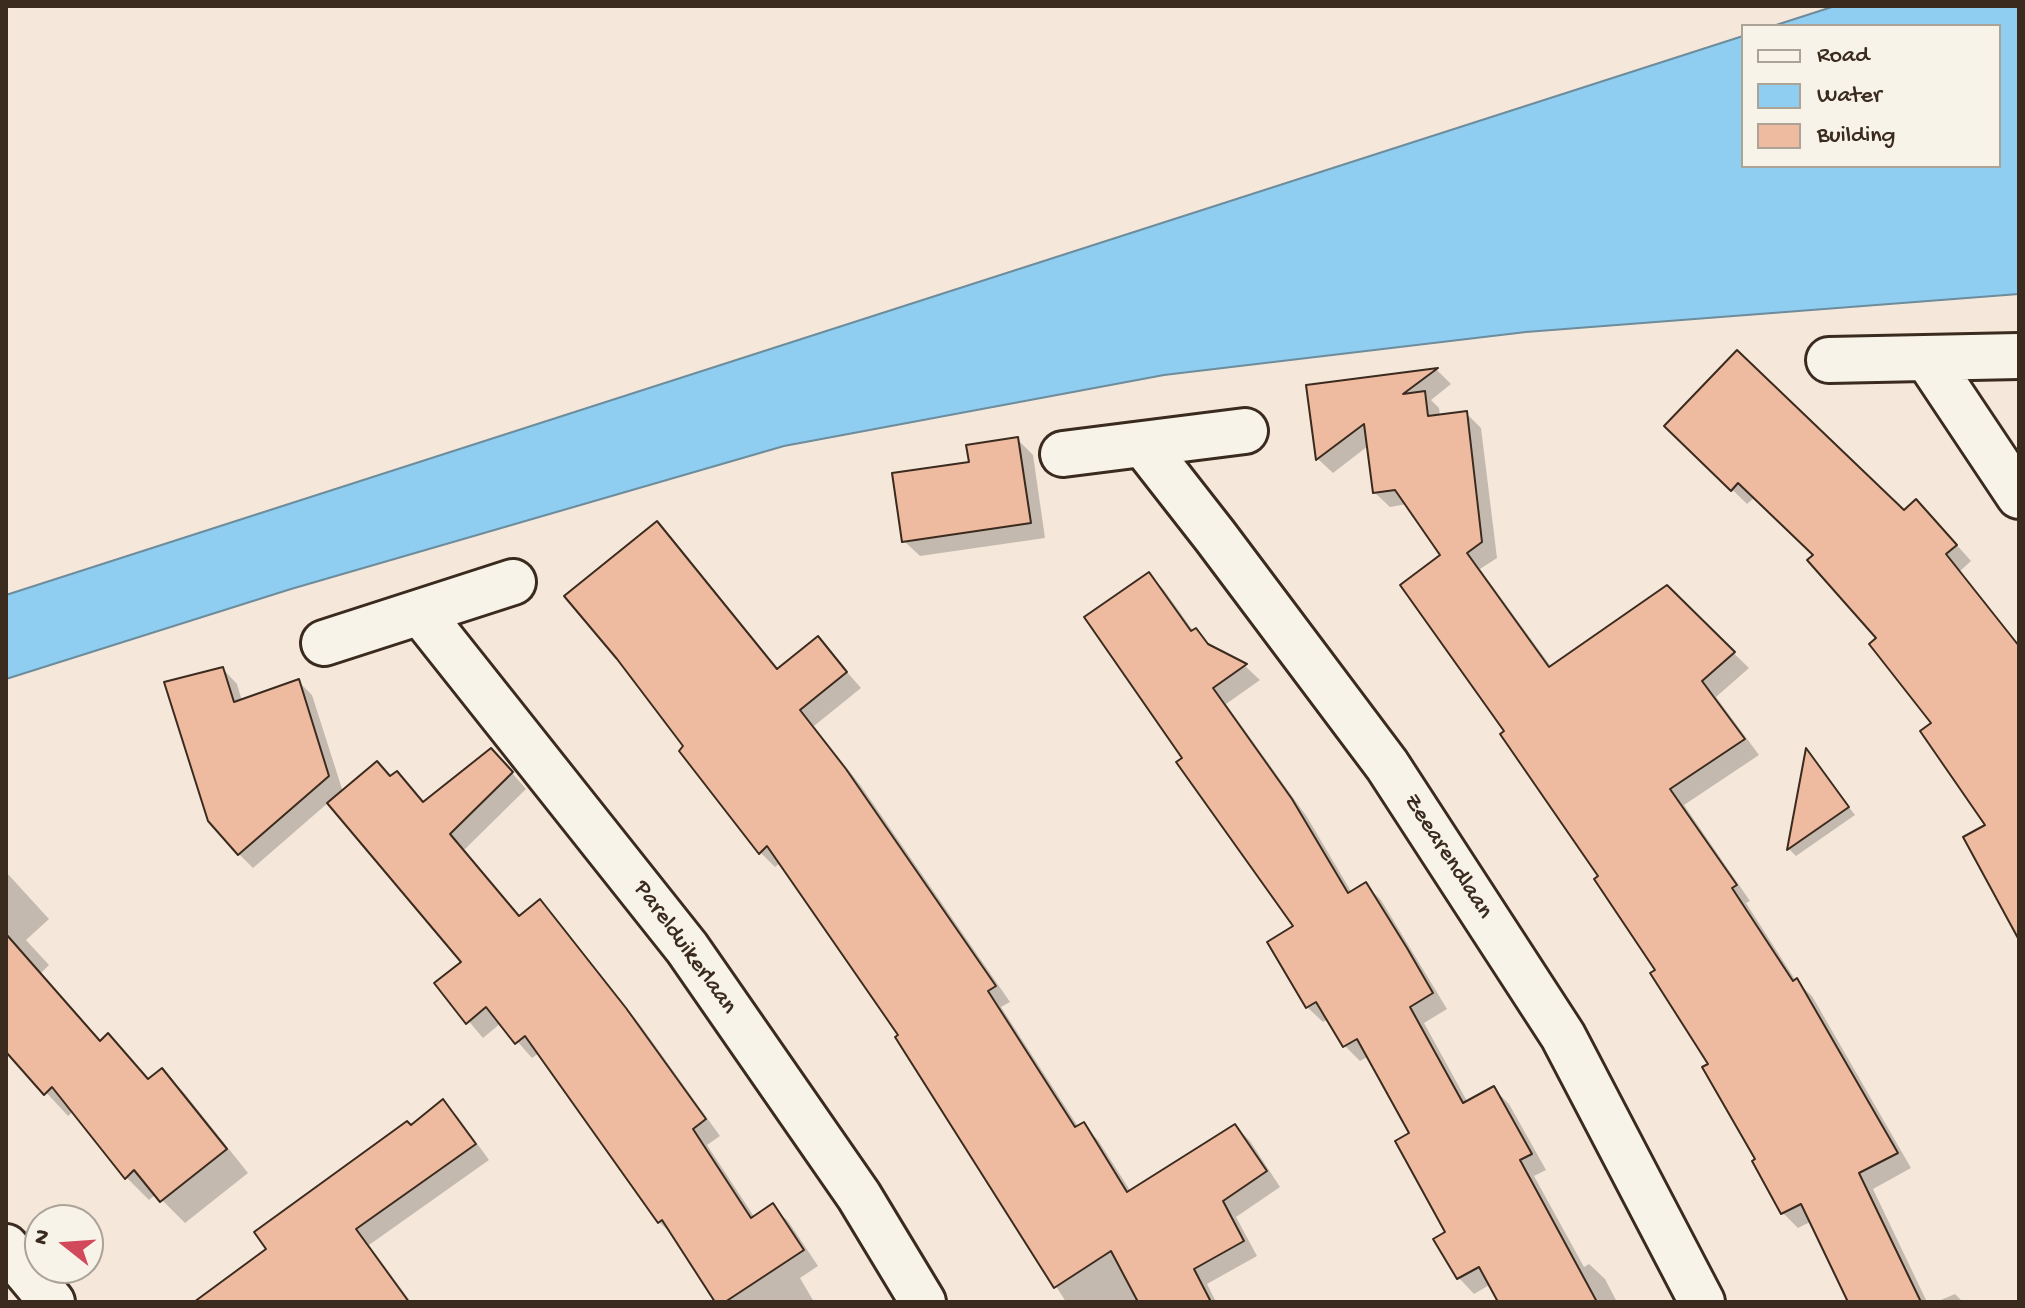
<!DOCTYPE html>
<html>
<head>
<meta charset="utf-8">
<style>
  body { margin:0 }
  #map { position:relative; width:2025px; height:1308px; overflow:hidden; background:#f5e8da; font-family:"Gochi Hand",sans-serif }
  canvas { display:block }
  .frame { position:absolute; inset:0; border:8px solid #3b2a1e; pointer-events:none }
  .legend { position:absolute; left:1741px; top:24px; width:260px; height:144px; box-sizing:border-box; background:#f7f3e8; border:2px solid #aca397; margin:0; padding:10px 14px; list-style:none; font-size:24px; color:#3b2a1e }
  .legend li { display:flex; align-items:center; gap:16px; height:40px }
  .legend b { width:40px; border:2px solid #aca397 }
  .north { position:absolute; left:24px; top:1204px; width:80px; height:80px; box-sizing:border-box; background:#f7f3e8; border:2px solid #aca397; border-radius:50%; rotate:287deg; font-size:22px; font-weight:700; line-height:32px; text-align:center; color:#3b2a1e }
  .north::after { content:''; display:block; margin:auto; width:28px; height:36px; background:#d1495b; clip-path:polygon(50% 0,100% 100%,50% 72%,0 100%) }
</style>
</head>
<body>
<div id="map">
<canvas width="2025" height="1308"></canvas>
<div class="frame"></div>
<ul class="legend">
<li><b style="height:10px;background:#f7f3e8"></b>Road</li>
<li><b style="height:22px;background:#8fcef0"></b>Water</li>
<li><b style="height:22px;background:#eebba0"></b>Building</li>
</ul>
<div class="north">N</div>
</div>
<script>
const c = document.querySelector('canvas').getContext('2d');
c.lineJoin = 'round';
function fill(path, color) { c.fillStyle = color; c.fill(path, 'evenodd'); }
const shape = rows => new Path2D(rows.map(r => 'M' + r).join(''));
function strokePath(path, color, width, dash) { c.strokeStyle = color; c.lineWidth = width; c.lineCap = dash ? 'butt' : 'round'; c.setLineDash(dash || []); c.stroke(path); }
function write(font, color, halo, rows, align = 'center') {
  c.font = font + ' "Gochi Hand",sans-serif'; c.lineWidth = 6; c.setLineDash([]); c.textBaseline = 'middle'; c.strokeStyle = halo; c.fillStyle = color; for (const [text, x, y, turn = 0] of rows) {
    c.save(); c.translate(x, y); c.rotate((+turn || 0) * Math.PI / 180); c.textAlign = isNaN(turn) ? turn : align; if (halo) c.strokeText(text, 0, 0); c.fillText(text, 0, 0); c.restore();
  }
}
const water = shape([
  [1835,6,2019,6,2019,294,1526,332,1164,375,784,446,291,589,6,679,6,595,1743,36,1743,166,1999,166,1999,26,1773,26,1835,6]
]);
fill(water, '#8fcef0');
strokePath(water, '#6d8c9c', 2);
fill(shape([
  [1437,370,1451,384,1431,400,1439,408,1440,416,1466,413,1481,428,1497,558,1480,569,1552,668,1667,588,1749,668,1716,697,1759,755,1684,805,1750,901,1746,903,1796,981,1812,996,1911,1168,1873,1189,1927,1302,1850,1302,1812,1221,1798,1228,1783,1213,1755,1162,1758,1160,1711,1065,1657,970,1507,731,1443,556,1407,504,1390,507,1374,492,1368,446,1333,473,1318,459,1308,387],
  [1667,426,1904,512,1932,517,1971,561,1960,571,2019,645,2019,910,1988,825,1934,724,1879,638,1816,555,1755,497,1747,504],
  [1017,439,1033,455,1045,538,920,556,904,541,971,464],
  [657,523,672,538,778,670,818,639,861,688,814,726,861,786,1010,1002,1001,1007,1079,1128,1083,1125,1098,1140,1131,1192,1235,1126,1250,1141,1280,1187,1236,1217,1257,1256,1207,1284,1216,1302,1066,1302,898,1038,901,1036,780,863,775,867,761,853,681,751,686,746],
  [1149,574,1164,590,1194,632,1196,630,1215,650,1245,666,1260,680,1226,704,1307,817,1352,893,1366,885,1381,900,1447,1009,1424,1023,1468,1103,1494,1089,1509,1104,1546,1170,1534,1176,1584,1267,1589,1264,1605,1279,1617,1302,1501,1302,1491,1284,1474,1294,1459,1278,1436,1239,1448,1232,1412,1134,1369,1056,1360,1061,1345,1046,1329,1019,1323,1022,1307,1007,1296,927,1185,758],
  [223,669,237,684,242,701,298,681,312,695,343,792,391,777,424,804,506,766,526,789,464,850,520,917,539,902,555,917,641,1026,720,1136,707,1145,755,1218,772,1206,788,1221,818,1266,800,1278,814,1302,718,1302,676,1238,659,1222,539,1053,532,1058,501,1023,483,1038,437,984,464,962,329,802,253,868,239,854],
  [1807,752,1855,815,1796,856,1789,849],
  [6,872,49,919,26,940,49,965,41,973,101,1042,131,1059,149,1080,162,1070,185,1094,248,1173,185,1223,156,1194,149,1200,126,1177,74,1111,68,1116,6,1049],
  [443,1102,458,1117,489,1160,369,1245,411,1302,244,1302,269,1249],
  [1955,1294,1963,1302,1936,1302]
]), '#0003');
const building = shape([
  [1737,350,1904,510,1916,499,1957,545,1946,554,2019,646,2019,940,1963,837,1985,825,1920,731,1931,723,1869,644,1876,638,1807,560,1813,555,1738,483,1731,491,1664,426,1737,350],
  [1438,368,1403,394,1425,391,1428,416,1467,411,1482,542,1467,553,1549,667,1667,585,1735,652,1702,681,1745,739,1670,789,1737,885,1732,888,1793,981,1797,978,1898,1153,1859,1173,1921,1302,1848,1302,1801,1204,1781,1214,1752,1161,1755,1159,1702,1067,1708,1064,1650,973,1655,970,1594,879,1598,876,1500,734,1504,731,1400,585,1440,555,1395,490,1373,493,1364,424,1316,460,1306,385,1438,368],
  [1018,437,1031,523,902,542,892,473,969,462,966,445,1018,437],
  [657,521,777,669,818,636,847,672,800,710,846,769,996,986,988,991,1075,1127,1084,1122,1127,1192,1235,1124,1267,1171,1223,1201,1244,1241,1194,1269,1211,1302,1138,1302,1111,1251,1054,1288,895,1037,898,1035,767,846,759,854,679,751,683,746,617,659,564,596,657,521],
  [1149,572,1191,631,1196,628,1208,644,1247,664,1213,688,1292,799,1348,893,1366,882,1407,948,1433,993,1410,1007,1463,1103,1494,1086,1532,1154,1520,1160,1597,1302,1498,1302,1479,1267,1457,1279,1433,1239,1445,1232,1395,1141,1409,1133,1357,1039,1343,1047,1316,1002,1306,1008,1267,942,1293,926,1176,762,1182,758,1084,617,1149,572],
  [223,667,234,702,299,679,329,776,238,855,208,821,164,682,223,667],
  [491,748,513,772,450,834,519,916,540,899,626,1008,706,1119,693,1129,751,1218,773,1203,804,1250,725,1302,715,1302,662,1220,658,1223,525,1036,515,1044,486,1007,466,1024,434,983,461,962,327,803,377,761,390,776,397,771,423,802,491,748],
  [1806,748,1849,807,1787,850,1806,748],
  [6,934,100,1041,108,1033,148,1079,162,1068,227,1149,160,1202,134,1170,125,1179,52,1087,44,1095,6,1052,6,934],
  [443,1099,476,1144,356,1229,409,1302,194,1302,266,1249,254,1232,407,1121,411,1125,443,1099]
]);
fill(building, '#eebba0');
strokePath(building, '#3b2a1e', 2);
const minor = shape([
  [1927,358,2019,496],
  [1829,360,2019,356],
  [1143,444,1215,536,1387,765,1563,1036,1702,1302],
  [1063,454,1245,431],
  [420,612,687,948,859,1196,923,1302],
  [324,643,513,582],
  [6,1247,52,1302]
]);
strokePath(minor, '#3b2a1e', 50);
strokePath(minor, '#f7f3e8', 44);
write('24px', '#3b2a1e', '#f7f3e8', [
  ["Zeearendlaan",1447,857,57],
  ["Parelduikerlaan",684,948,54]
]);
</script>
</body>
</html>
